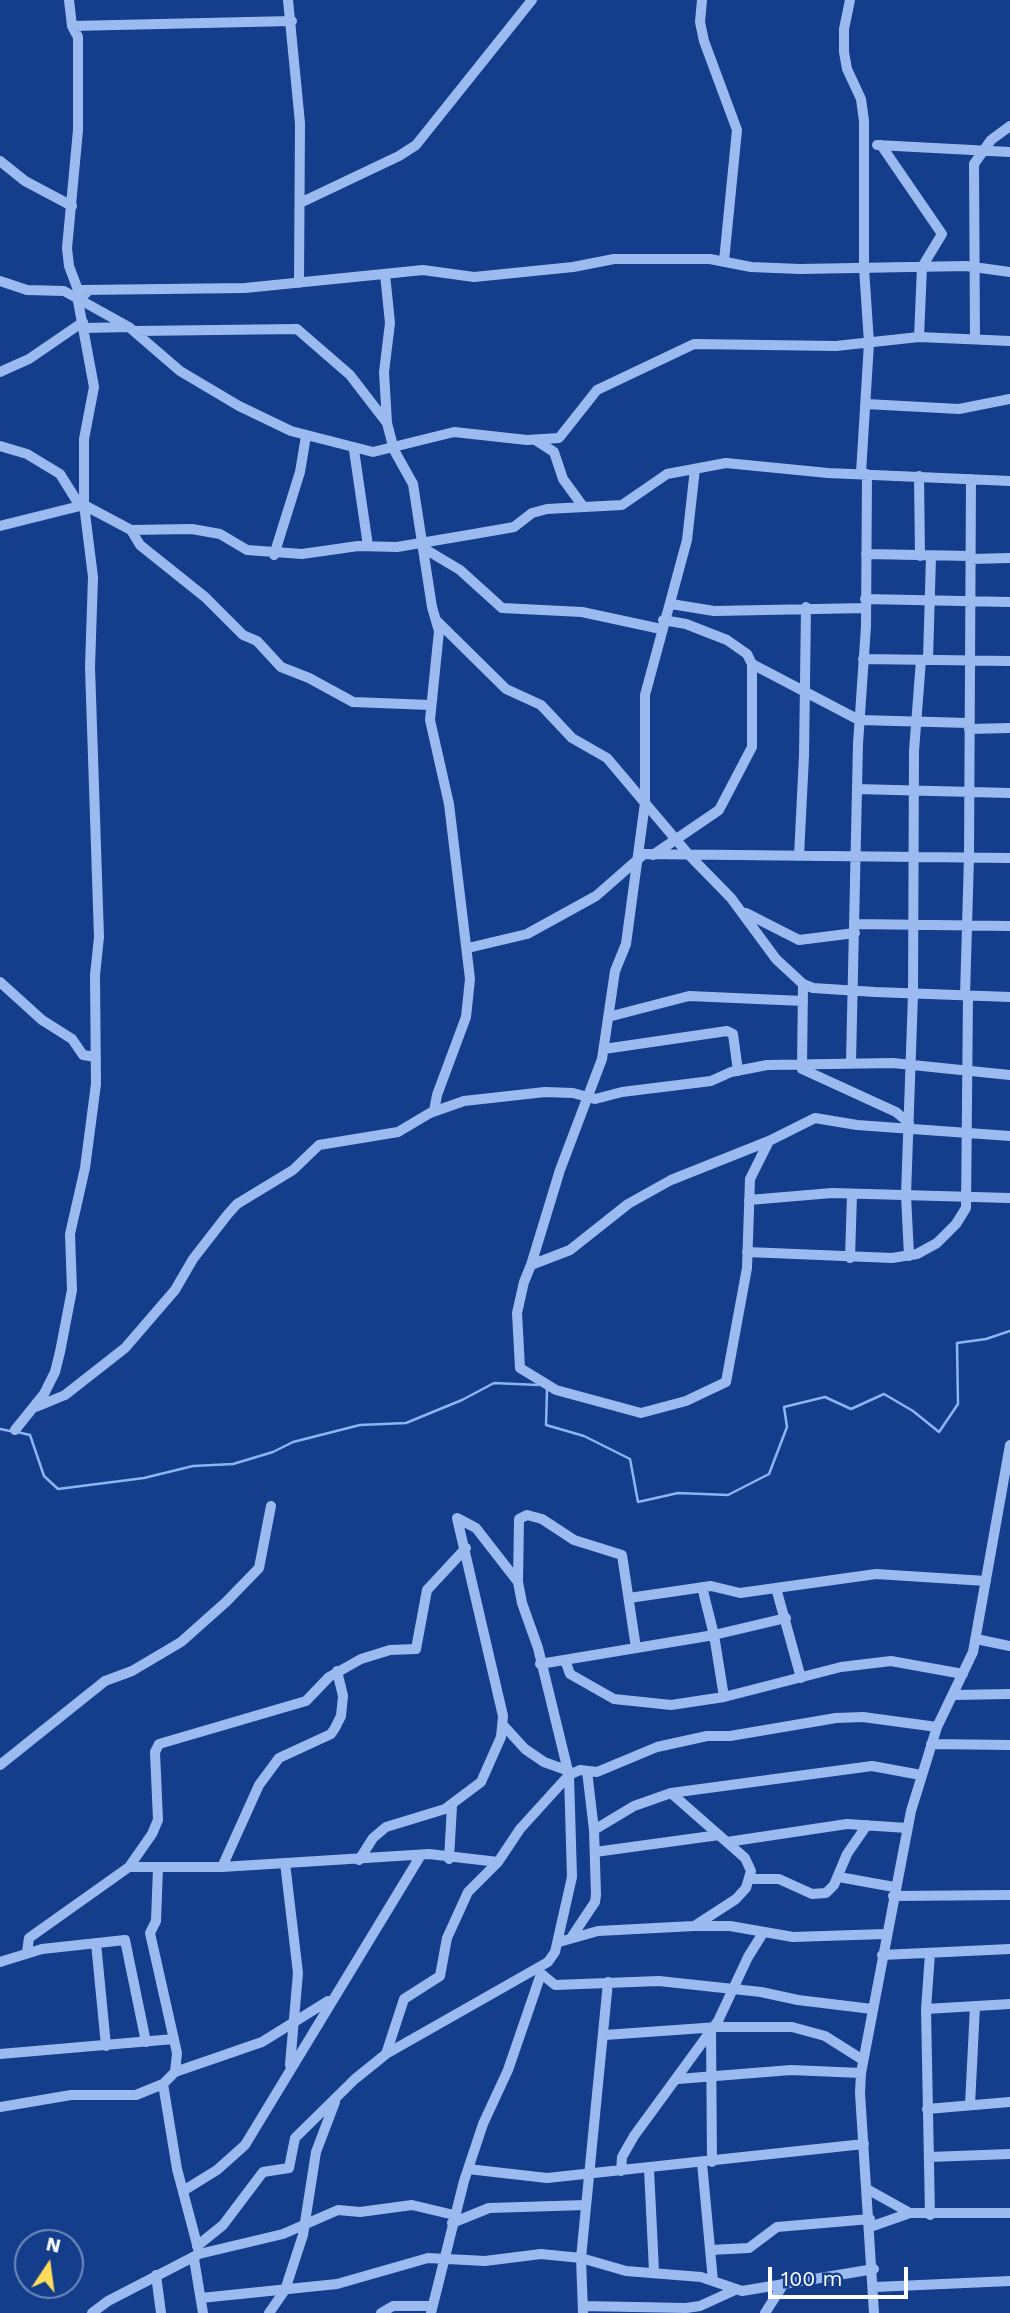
<!DOCTYPE html>
<html>
<head>
<meta charset="utf-8">
<style>
  body { margin:0 }
  #map { position:relative; width:1010px; height:2313px; overflow:hidden; background:#143e8b; font-family:"Work Sans",sans-serif }
  canvas { display:block }
  .north { position:absolute; left:14px; top:2229px; width:70px; height:70px; box-sizing:border-box; background:#143e8b; border:2px solid #728bb9; border-radius:50%; rotate:13deg; font-size:19px; font-weight:700; line-height:28px; text-align:center; color:#fff }
  .north::after { content:''; display:block; margin:auto; width:24px; height:32px; background:#ffdc5a; clip-path:polygon(50% 0,100% 100%,50% 72%,0 100%) }
  .scale { position:absolute; left:768px; top:2267px; width:140px; height:32px; box-sizing:border-box; border:4px solid #fff; border-top:0; padding-left:9px; font-size:21px; line-height:24px; white-space:nowrap; color:#fff; -webkit-text-stroke:5px #143e8b; paint-order:stroke }
</style>
</head>
<body>
<div id="map">
<canvas width="1010" height="2313"></canvas>
<div class="north">N</div>
<div class="scale">100 m</div>
</div>
<script>
const c = document.querySelector('canvas').getContext('2d');
c.lineJoin = 'round';
const shape = rows => new Path2D(rows.map(r => 'M' + r).join(''));
function strokePath(path, color, width, dash) { c.strokeStyle = color; c.lineWidth = width; c.lineCap = dash ? 'butt' : 'round'; c.setLineDash(dash || []); c.stroke(path); }
strokePath(shape([
  [547,1390,546,1425,584,1436,630,1459,638,1502,678,1493,728,1495,769,1474,787,1427,784,1407,825,1397,851,1409,884,1394,913,1411,939,1432,958,1404,957,1343,986,1339,1010,1331],
  [0,1429,10,1431],
  [17,1432,30,1435,44,1476,58,1489,144,1478,193,1466,233,1464,273,1452,293,1442,360,1425,406,1423,462,1400,494,1383,538,1385]
]), '#8db5f3', 2.5);
strokePath(shape([
  [69,0,72,26,78,37,78,130,67,248,69,266,78,290],
  [288,0,300,123,299,283],
  [702,0,700,22,704,41,737,130,724,261],
  [850,0,844,29,844,52,847,69,861,99,864,121,864,268,869,343,861,473],
  [72,26,292,21],
  [877,145,1010,152],
  [881,145,942,234,922,267,919,337],
  [0,161,25,181,72,206],
  [300,203,399,156,416,145,532,0],
  [385,274,390,323,384,372,387,423,394,450,413,484,432,607,439,631,430,720,449,804,470,979,466,1017,437,1095,434,1111],
  [0,281,27,290,64,291,129,327,180,371,239,406,291,431,373,452,454,432,527,440,559,438,597,390,694,344,836,346,919,337,1010,341],
  [82,290,245,288,423,270,474,277,573,267,614,259,710,259,751,267,800,269,966,266,1010,272],
  [85,328,129,327],
  [135,331,297,329,350,375,387,423],
  [975,339,974,164,991,140,1010,126],
  [0,372,29,359,83,322],
  [866,404,959,409,1010,399],
  [537,441,554,452,563,479,582,505],
  [0,446,27,454,60,474,80,506],
  [354,450,368,546],
  [919,476,920,556],
  [0,526,84,505,131,530,192,529,220,534,247,550,302,554,358,546,397,547,474,534,514,527,532,513,547,509,622,505,667,474,726,463,828,473,1010,481],
  [131,530,140,545,205,597,243,635,257,641,281,667,309,678,353,702,430,705],
  [425,549,460,570,502,608,582,612,661,629],
  [866,554,971,556],
  [274,555,300,472,306,436],
  [971,559,1010,558],
  [865,599,1010,602],
  [671,604,714,611,866,608],
  [436,620,506,689,541,705,572,738,607,758,689,855,731,898,776,959,803,984,813,988,875,992,1010,997],
  [863,659,1010,661],
  [928,660,931,556],
  [752,664,859,720,969,723],
  [969,729,1010,728],
  [857,789,1010,793],
  [653,855,719,810,752,747,752,664,747,654,727,640,686,624,663,620],
  [799,856,804,756,806,607],
  [746,913,799,940,855,933],
  [855,924,1010,926],
  [468,948,527,934,596,896,644,854,1010,858],
  [0,982,42,1020,72,1039,83,1055,96,1057],
  [803,984,802,1069,896,1112,909,1123],
  [965,996,969,857,971,479],
  [608,1017,689,996,803,1001],
  [604,1049,727,1031,733,1034,738,1071],
  [851,1063,858,744,866,626,867,474],
  [769,1141,750,1179,747,1268,726,1382,686,1401,641,1413,556,1390,520,1368,517,1313,524,1282,531,1265,570,1250,628,1204,671,1180,769,1141,815,1118,857,1125,1010,1136],
  [749,1200,832,1193,1010,1198],
  [747,1252,892,1258,917,1254,937,1243,956,1224,966,1208,968,996],
  [909,1256,906,1195,913,994,914,751,921,660],
  [850,1258,852,1194],
  [531,1265,560,1170,602,1059,615,971,626,944,645,803,645,695,687,540,695,469],
  [36,1407,65,1395,125,1348,175,1290,193,1259,228,1214,237,1204,293,1170,319,1145,398,1132,430,1113,464,1101,545,1092,573,1093,595,1099,622,1092,711,1081,731,1072,767,1065,893,1063,1010,1075],
  [15,1430,44,1394,55,1372,60,1352,72,1290,70,1234,85,1168,96,1084,95,975,99,937,90,667,93,577,84,505,84,439,94,387,78,301,89,290],
  [702,1587,714,1635,724,1697],
  [776,1588,801,1678],
  [629,1598,711,1586,740,1593,876,1574,986,1581],
  [976,1639,1010,1646],
  [565,1660,570,1674,614,1699,671,1705,724,1697,841,1667,891,1661,963,1674],
  [540,1664,714,1635,786,1618],
  [953,1695,1010,1694],
  [504,1726,525,1749,544,1762,569,1771],
  [931,1744,1010,1745],
  [0,1765,105,1681,132,1671,181,1642,226,1602,259,1568,271,1506],
  [671,1793,745,1858,751,1871,746,1888,736,1899,696,1925],
  [594,1830,634,1806,671,1793,872,1766,921,1775],
  [727,1842,847,1824,907,1828],
  [595,1852,719,1835],
  [449,1859,452,1806],
  [359,1860,373,1838,386,1827,445,1809,481,1782,501,1737,503,1716,457,1518,476,1528,518,1582],
  [285,1863,298,1973,290,2065],
  [129,1867,222,1867,429,1854,498,1862],
  [158,1867,156,1921,150,1933,177,2053,175,2072],
  [222,1867,259,1785,279,1758,331,1734,335,1728,341,1716,343,1696,337,1671],
  [839,1877,894,1887],
  [750,1879,779,1879,812,1894,826,1893,834,1885,847,1854,867,1825],
  [893,1896,1010,1895],
  [571,1938,595,1902,596,1895,594,1830,587,1771],
  [559,1942,598,1931,694,1926,730,1926,793,1937,885,1934],
  [96,1943,106,2046],
  [27,1952,29,1938,129,1867,152,1834,158,1820,155,1752,159,1744,306,1701,329,1677,361,1659,390,1650,416,1649,427,1590,466,1548],
  [882,1955,1010,1949],
  [0,1962,42,1949,125,1940,146,2042],
  [538,1971,555,1985,659,1981,761,1992,798,2000,872,2009],
  [926,2009,1010,2004],
  [711,2030,712,2162],
  [605,2035,718,2027,792,2027,825,2036,863,2060],
  [0,2054,174,2039],
  [386,2054,404,1999,440,1976,447,1938,468,1892,498,1862,520,1829,569,1775,580,1770,597,1772,657,1747,707,1736,730,1736,836,1718,863,1717,937,1727],
  [678,2079,791,2070,861,2073],
  [163,2084,177,2169,199,2252],
  [970,2105,975,2006],
  [0,2107,71,2095,136,2095,163,2084,175,2072,262,2042,328,2001],
  [927,2109,1010,2102],
  [929,2157,1010,2154],
  [702,2163,713,2281],
  [468,2169,547,2178,864,2144],
  [649,2169,654,2271],
  [621,2171,622,2157,634,2136,718,2021,748,1957,763,1933],
  [867,2189,910,2213],
  [183,2191,217,2170,245,2145,421,1855],
  [930,2215,926,2009,930,1954],
  [452,2223,489,2208,586,2205],
  [870,2227,910,2213,1010,2213],
  [197,2246,223,2225,263,2172,289,2168,295,2138,355,2079,386,2054,548,1962,555,1952,572,1877,569,1775,538,1648,522,1603,518,1582,519,1519,527,1515,542,1519,574,1540,622,1555,636,1648],
  [710,2250,749,2248,777,2227,870,2219],
  [194,2259,203,2313],
  [156,2275,161,2313],
  [875,2287,1010,2281],
  [201,2298,337,2284,428,2258,485,2261,541,2254,581,2258,626,2271,701,2277,742,2291,874,2269],
  [583,2306,686,2308,700,2306,735,2290],
  [92,2313,108,2301,199,2254,283,2234,338,2210,360,2212,412,2205,454,2215],
  [269,2313,285,2290,303,2235,316,2152,335,2102],
  [381,2313,393,2306,432,2306],
  [431,2313,464,2181,483,2124,508,2070,541,1974],
  [583,2313,581,2258,608,1982],
  [765,2313,785,2282],
  [874,2313,860,2093,861,2073,911,1811,937,1727,973,1652,1010,1445]
]), '#9bbbf0', 10);
</script>
</body>
</html>
